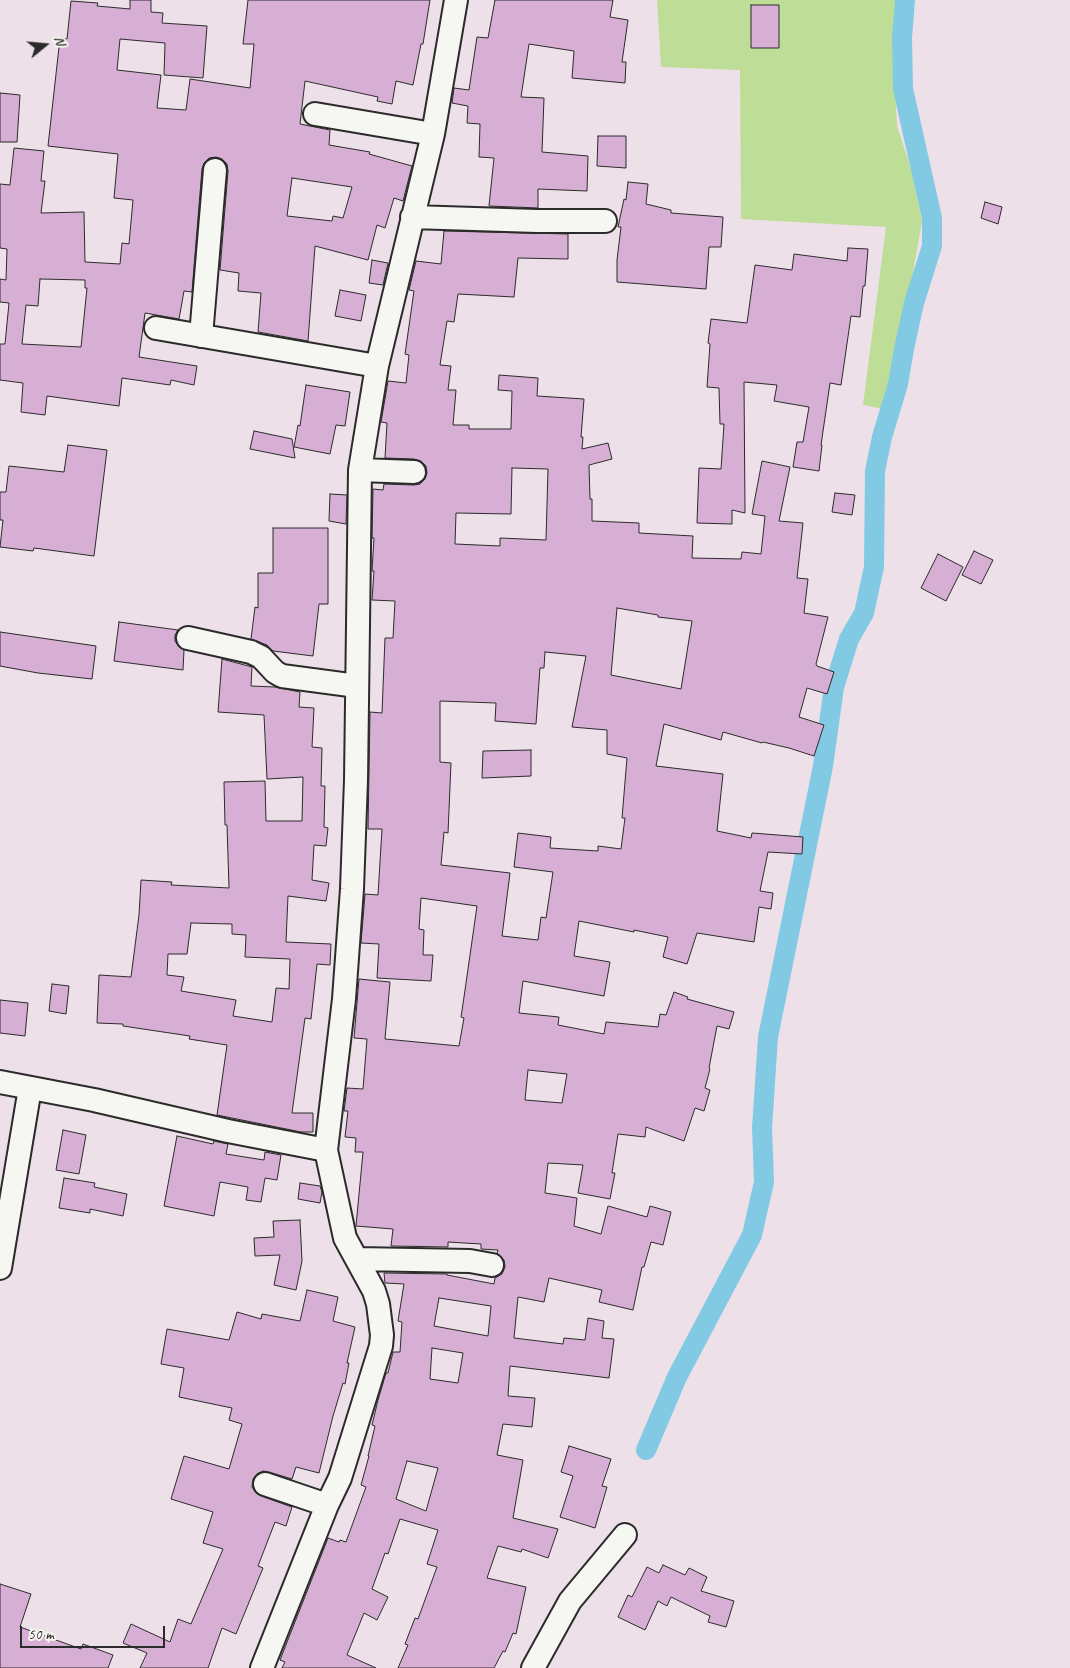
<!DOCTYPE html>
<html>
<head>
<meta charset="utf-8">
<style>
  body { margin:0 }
  #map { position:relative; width:1070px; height:1668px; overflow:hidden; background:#ede0e9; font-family:Caveat,sans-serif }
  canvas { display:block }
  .north { position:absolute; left:20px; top:20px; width:50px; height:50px; -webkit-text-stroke:4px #f6f6f2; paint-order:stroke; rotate:73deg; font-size:14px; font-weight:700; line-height:20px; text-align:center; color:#2b2b2b }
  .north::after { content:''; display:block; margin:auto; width:18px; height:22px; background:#2b2b2b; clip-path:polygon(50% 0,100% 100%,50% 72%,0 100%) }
  .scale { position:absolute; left:20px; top:1626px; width:145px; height:22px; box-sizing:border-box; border:2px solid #2b2b2b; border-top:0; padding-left:6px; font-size:15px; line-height:18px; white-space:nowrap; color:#2b2b2b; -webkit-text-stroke:4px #f6f6f2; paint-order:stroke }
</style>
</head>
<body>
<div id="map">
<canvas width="1070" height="1668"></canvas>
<div class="north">N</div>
<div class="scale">50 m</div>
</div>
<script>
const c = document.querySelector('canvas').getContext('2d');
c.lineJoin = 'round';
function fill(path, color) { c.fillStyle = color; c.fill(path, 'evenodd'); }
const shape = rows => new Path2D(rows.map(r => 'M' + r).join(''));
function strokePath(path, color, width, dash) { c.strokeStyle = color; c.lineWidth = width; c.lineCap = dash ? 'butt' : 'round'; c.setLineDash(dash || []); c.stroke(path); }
fill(shape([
  [657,0,895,0,894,74,897,126,911,169,922,221,907,306,884,409,863,405,886,227,741,219,740,70,661,67]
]), '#bede97');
strokePath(shape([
  [646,1450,677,1377,752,1235,764,1182,762,1128,768,1037,823,766,834,687,849,639,864,613,874,567,875,471,882,437,898,384,904,349,914,303,932,246,932,218,903,89,902,38,905,0]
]), '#82cae3', 20);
const building = shape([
  [130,0,151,0,151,12,163,13,162,23,207,26,203,78,164,75,165,43,120,39,117,70,161,75,157,108,186,110,190,79,250,88,254,44,243,44,248,0,430,0,423,44,421,44,413,85,396,81,392,104,377,101,378,97,305,81,300,124,330,130,329,145,370,152,369,154,412,166,403,201,394,198,385,228,377,225,368,260,315,246,308,341,258,332,261,293,238,291,239,273,220,270,228,171,227,164,222,159,216,157,209,158,204,163,202,169,192,292,184,291,179,319,145,313,139,357,197,366,194,385,171,380,170,385,122,378,119,406,47,396,45,415,21,412,23,383,0,380,0,344,5,344,9,303,0,302,0,279,6,280,7,249,0,248,0,184,10,185,14,148,44,151,41,181,45,181,41,213,84,212,85,262,120,264,122,243,129,244,133,200,114,198,118,154,48,146,60,38,67,39,71,1,98,3,97,6,130,9,130,0],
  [292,178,352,187,343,218,333,216,332,221,287,216,292,178],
  [40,279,85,280,85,288,87,288,81,347,22,344,26,305,38,306,40,279],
  [495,0,613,0,610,17,628,20,622,62,626,62,625,83,572,78,574,51,529,44,521,97,544,98,542,152,588,156,587,191,538,189,538,208,489,206,494,158,479,157,480,124,467,123,468,106,452,103,454,88,469,90,477,37,488,38,495,0],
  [751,5,779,5,779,48,751,48,751,5],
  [0,93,20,95,17,142,0,142,0,93],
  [598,136,626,136,626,168,597,166,598,136],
  [628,182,648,184,646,204,671,210,671,213,723,217,721,247,709,247,706,289,617,282,617,260,621,227,618,227,624,199,626,200,628,182],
  [985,202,1002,207,998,224,981,218,985,202],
  [444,231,568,234,568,259,518,258,514,297,458,294,454,322,447,321,440,365,451,366,448,390,456,390,453,425,469,425,469,429,511,429,512,391,498,390,499,375,538,378,537,396,584,399,581,437,583,437,582,449,608,443,612,459,589,465,590,499,592,499,592,521,639,523,639,533,693,536,692,558,741,559,742,552,761,554,765,516,752,514,762,461,790,467,779,521,803,523,797,578,808,579,804,613,828,617,816,664,817,666,834,672,827,694,807,688,799,717,824,725,814,756,789,748,763,742,762,743,723,732,721,740,664,724,656,766,723,774,717,831,751,838,752,833,803,837,802,854,768,852,760,891,773,893,771,909,759,907,754,942,697,933,687,964,663,957,668,937,634,930,634,932,579,921,574,956,610,962,604,996,523,981,519,1013,559,1017,558,1025,604,1034,606,1022,658,1027,660,1014,666,1015,674,992,688,997,687,999,734,1012,729,1029,717,1026,709,1068,710,1069,705,1088,710,1090,704,1111,695,1108,684,1141,646,1127,645,1137,618,1134,612,1173,615,1173,610,1199,578,1193,583,1165,548,1163,545,1193,577,1198,574,1226,601,1234,608,1206,647,1217,650,1206,671,1212,663,1245,651,1242,644,1267,642,1267,633,1310,599,1302,602,1290,549,1278,544,1302,518,1297,514,1338,563,1344,564,1338,585,1340,588,1318,604,1321,602,1338,614,1339,609,1378,510,1366,508,1396,535,1398,532,1427,503,1424,497,1455,523,1460,513,1518,558,1529,548,1558,522,1549,521,1552,498,1546,487,1578,526,1587,516,1634,513,1633,505,1652,503,1651,494,1668,398,1668,408,1645,405,1644,415,1618,418,1619,437,1567,427,1564,438,1530,400,1519,388,1554,385,1553,372,1589,388,1597,377,1620,364,1613,347,1655,376,1668,282,1668,285,1662,280,1660,328,1538,339,1542,340,1540,346,1542,366,1487,361,1485,369,1456,368,1456,375,1426,372,1425,378,1400,386,1373,388,1373,393,1352,400,1352,402,1322,398,1321,404,1284,385,1283,384,1273,447,1274,447,1275,494,1284,495,1278,502,1274,505,1267,504,1260,497,1253,498,1250,481,1249,481,1244,448,1242,448,1247,391,1246,393,1229,356,1226,363,1152,355,1152,356,1138,345,1137,348,1111,344,1111,347,1088,363,1089,367,1039,354,1038,359,979,390,982,385,1039,459,1046,464,1018,461,1017,464,997,477,906,421,898,419,929,424,930,423,955,433,955,431,981,377,978,379,944,361,943,365,894,378,895,382,829,368,829,370,712,382,713,385,638,393,638,395,601,372,600,374,571,372,571,374,538,372,538,373,489,383,490,384,484,414,485,420,484,425,479,427,473,426,466,421,461,414,459,385,458,387,423,381,422,388,381,406,383,409,355,405,354,414,291,409,290,416,261,441,264,444,231],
  [512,468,548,469,546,540,500,538,500,546,455,544,456,513,511,514,512,468],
  [617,608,658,615,658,617,692,621,681,689,611,675,617,608],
  [545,652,586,656,572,727,607,730,607,754,627,758,622,818,625,818,621,849,598,846,598,851,550,848,551,837,518,833,514,867,553,872,546,918,541,917,538,940,502,936,510,873,441,865,444,832,448,833,451,763,440,762,440,701,496,703,495,721,536,724,540,668,544,668,545,652],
  [528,1070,567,1074,562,1103,525,1100,528,1070],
  [439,1298,491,1306,488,1336,434,1326,439,1298],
  [432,1348,463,1353,458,1383,430,1379,432,1348],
  [407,1461,438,1468,426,1511,396,1499,407,1461],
  [848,248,868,249,865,286,863,286,860,317,851,316,841,385,830,383,821,445,822,445,819,471,793,467,797,442,803,442,809,407,774,401,777,385,744,382,745,513,732,510,732,524,697,523,699,468,721,469,724,424,720,424,719,388,707,387,710,344,708,343,711,319,747,323,755,265,792,270,794,254,847,261,848,248],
  [372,260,388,263,383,285,369,283,372,260],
  [340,290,366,295,361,321,335,316,340,290],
  [306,385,350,392,345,426,336,425,330,454,294,447,298,425,300,426,306,385],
  [254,431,292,439,295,458,250,449,254,431],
  [68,445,107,450,94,556,34,548,33,551,0,547,3,520,0,520,0,492,6,492,9,466,64,472,68,445],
  [835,493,855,495,852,515,832,512,835,493],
  [330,494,347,495,346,524,329,521,330,494],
  [273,528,328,528,328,604,319,604,313,656,273,651,267,645,251,639,255,607,258,608,258,573,273,573,273,528],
  [974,551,993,560,981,584,962,575,974,551],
  [938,554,963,567,946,601,921,588,938,554],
  [119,622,178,630,175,635,175,641,179,647,184,650,183,670,114,661,119,622],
  [0,632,96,646,92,679,38,673,0,666,0,632],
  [222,659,252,667,251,686,275,687,300,692,299,707,314,708,312,747,322,748,321,786,325,786,324,827,328,828,326,846,314,845,312,880,329,883,326,901,288,896,286,942,331,944,330,965,317,964,311,1019,305,1018,292,1113,313,1113,313,1132,301,1132,217,1115,227,1045,189,1039,190,1036,123,1026,123,1024,97,1023,99,975,131,977,139,915,141,880,172,882,171,885,229,888,227,825,225,825,224,782,265,781,266,821,302,821,303,777,267,779,264,715,218,712,222,659],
  [191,923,232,924,232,934,246,935,245,957,290,959,289,989,276,988,272,1022,233,1016,236,1000,181,991,184,977,167,975,168,954,187,954,191,923],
  [531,750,531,776,482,778,483,751,531,750],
  [52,984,69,986,66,1014,49,1011,52,984],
  [0,1000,28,1003,25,1036,0,1033,0,1000],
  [63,1130,86,1135,79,1174,56,1170,63,1130],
  [177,1136,213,1144,214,1141,228,1144,226,1154,264,1160,265,1152,281,1155,277,1180,265,1178,261,1202,246,1200,248,1187,220,1182,214,1216,164,1206,177,1136],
  [64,1178,95,1183,94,1187,127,1194,123,1216,90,1209,90,1213,59,1208,64,1178],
  [300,1183,320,1186,322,1192,320,1203,298,1199,300,1183],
  [300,1220,302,1261,296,1290,274,1285,280,1255,255,1256,254,1238,274,1237,273,1221,300,1220],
  [307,1290,338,1297,333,1321,355,1327,347,1363,349,1363,345,1384,343,1383,333,1416,319,1473,296,1467,292,1479,269,1472,263,1471,257,1474,253,1479,252,1487,256,1493,261,1496,292,1507,286,1526,275,1522,258,1566,263,1568,236,1634,222,1628,208,1668,140,1668,147,1653,123,1643,131,1624,170,1642,178,1619,191,1624,223,1549,203,1543,213,1512,171,1499,184,1456,229,1469,242,1424,229,1420,232,1408,179,1397,184,1368,161,1364,167,1329,229,1340,237,1312,261,1319,262,1314,300,1321,307,1290],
  [569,1446,611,1459,602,1486,607,1487,595,1528,560,1517,573,1476,561,1472,569,1446],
  [663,1565,685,1575,689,1568,707,1577,701,1591,734,1601,726,1627,708,1622,710,1616,671,1597,667,1606,658,1601,645,1630,618,1617,628,1595,632,1597,647,1567,659,1573,663,1565],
  [0,1584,31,1594,20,1627,81,1649,83,1644,113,1655,108,1668,0,1668,0,1584]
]);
fill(building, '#d7aed4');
strokePath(building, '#2b2b2b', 1);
const minor = shape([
  [315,114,433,134],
  [412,217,537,221,605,221],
  [156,328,377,366],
  [201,336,215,170],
  [360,470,414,472],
  [188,638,251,652,261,657,275,672,282,676,357,686],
  [0,1082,94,1100,228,1131,326,1150],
  [357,1259,470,1261,492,1265],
  [0,1268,30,1088],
  [265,1484,327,1505],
  [262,1668,327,1505,340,1478,381,1346,382,1335,378,1304,374,1291,345,1238,326,1150,344,999,352,889,356,780,360,470,377,366,433,134,456,0],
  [533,1668,570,1601,625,1535]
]);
strokePath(minor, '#2b2b2b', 26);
strokePath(minor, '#f6f6f2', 22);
</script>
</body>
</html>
